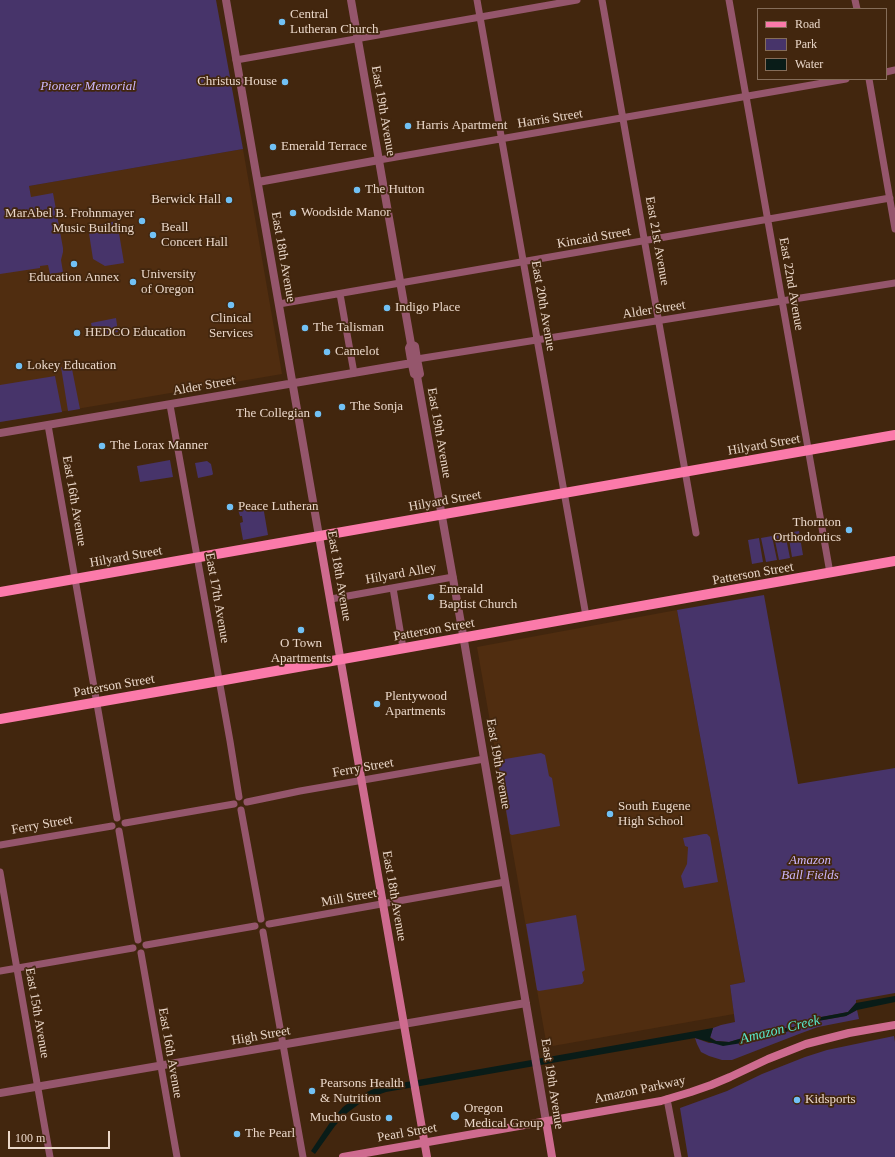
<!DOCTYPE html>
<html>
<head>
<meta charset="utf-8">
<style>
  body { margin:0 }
  #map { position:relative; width:895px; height:1157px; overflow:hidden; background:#42260e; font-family:Georgia,serif }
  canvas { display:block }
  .legend { position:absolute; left:757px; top:8px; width:130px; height:72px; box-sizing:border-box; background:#42260e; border:1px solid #856d59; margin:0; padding:5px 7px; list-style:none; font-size:12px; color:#ead7c9 }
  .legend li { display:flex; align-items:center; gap:8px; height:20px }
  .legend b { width:20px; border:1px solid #856d59 }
  .scale { position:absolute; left:8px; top:1131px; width:102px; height:18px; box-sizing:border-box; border:2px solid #ead7c9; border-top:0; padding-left:5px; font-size:12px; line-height:14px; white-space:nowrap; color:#ead7c9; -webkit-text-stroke:3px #42260e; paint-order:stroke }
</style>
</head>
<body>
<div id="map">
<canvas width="895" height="1157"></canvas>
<ul class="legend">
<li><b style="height:5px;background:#fb7aaa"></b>Road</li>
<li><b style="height:11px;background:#47346a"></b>Park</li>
<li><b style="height:11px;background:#091c18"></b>Water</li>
</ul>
<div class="scale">100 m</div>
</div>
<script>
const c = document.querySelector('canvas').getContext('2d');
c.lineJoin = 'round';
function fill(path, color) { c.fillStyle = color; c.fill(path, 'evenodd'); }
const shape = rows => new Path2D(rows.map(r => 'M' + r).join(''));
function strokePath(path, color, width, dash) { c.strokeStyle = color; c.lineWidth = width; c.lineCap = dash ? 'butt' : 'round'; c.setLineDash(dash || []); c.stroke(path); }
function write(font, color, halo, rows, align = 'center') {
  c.font = font + ' Georgia,serif'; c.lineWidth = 3.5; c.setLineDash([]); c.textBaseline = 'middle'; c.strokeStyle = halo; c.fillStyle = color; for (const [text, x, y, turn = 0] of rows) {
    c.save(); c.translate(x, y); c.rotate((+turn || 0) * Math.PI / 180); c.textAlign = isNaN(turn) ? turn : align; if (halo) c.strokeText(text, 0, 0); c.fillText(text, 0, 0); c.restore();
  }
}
fill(shape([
  [243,149,282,374,0,422,0,191],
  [677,610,745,982,730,985,734,1014,547,1047,477,647]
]), '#502d10');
fill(shape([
  [0,0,216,0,243,149,29,186,31,197,53,193,63,248,63,252,61,260,63,272,50,274,48,265,40,266,40,268,0,274,0,192,8,190,0,192],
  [117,221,124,263,105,266,93,259,88,227],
  [116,318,118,332,94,336,91,323],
  [61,367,64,369,65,367,72,369,80,409,68,411],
  [55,376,62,412,0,422,0,385],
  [170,460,173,477,140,482,137,466],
  [207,461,211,464,213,474,212,475,198,478,195,463],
  [263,506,268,535,243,540,240,523,243,522,242,516,240,516,238,510],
  [799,531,803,555,792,557,788,533],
  [785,533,790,558,779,560,774,536],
  [772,536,777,560,766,562,761,538],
  [759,538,763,562,752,564,748,540],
  [764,595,798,784,895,768,895,993,856,1000,856,1003,848,1012,816,1018,804,1022,794,1027,757,1032,746,1037,729,1042,716,1041,710,1037,713,1028,721,1025,735,1022,730,985,745,982,677,610],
  [541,753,545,755,549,776,552,778,560,826,512,835,510,834,498,762,499,760],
  [704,834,707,834,710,837,718,882,684,888,681,876,687,864,688,847,685,846,683,838],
  [576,915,585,970,582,972,584,981,582,984,539,991,537,990,526,924],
  [857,1010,859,1019,818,1027,799,1034,732,1060,722,1060,709,1056,701,1052,697,1044,695,1038,709,1043,742,1043,760,1035,783,1033,812,1022,846,1016],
  [894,1036,895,1042,895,1157,688,1157,680,1108,727,1091,762,1074,805,1057,827,1050]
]), '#47346a');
fill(shape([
  [895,996,895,1002,857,1010,846,1016,812,1022,783,1033,760,1035,742,1043,723,1046,695,1038,386,1092,366,1099,347,1113,335,1126,315,1154,311,1151,331,1121,343,1107,358,1096,378,1087,713,1028,710,1038,716,1041,729,1042,746,1037,757,1032,794,1027,804,1022,816,1018,848,1012,856,1003]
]), '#091c18');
strokePath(shape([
  [477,0,586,616],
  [602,0,696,533],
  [729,0,830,573],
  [855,0,857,9],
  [236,60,577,0],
  [886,72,895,70],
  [869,79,895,229],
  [379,160,846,79],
  [340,294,354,373],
  [279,304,890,198],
  [417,359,895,283],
  [170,405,230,741,239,797],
  [48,425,117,818],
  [393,588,403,648],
  [331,599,453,577],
  [247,802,300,791,484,759],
  [241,810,261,919],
  [125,823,234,804],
  [119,831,138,940],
  [0,845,112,826],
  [0,872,50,1157],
  [269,924,505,882],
  [263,932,303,1157],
  [146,945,255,926],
  [141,953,177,1157],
  [0,971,133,948],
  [667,1099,678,1157]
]), '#95566c', 7);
strokePath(shape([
  [226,0,319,536],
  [351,0,411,344,409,348,411,360,414,374,417,376,462,629,546,1121],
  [258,182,379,160],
  [411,344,415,346,417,359,420,374,417,376],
  [0,433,412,363],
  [0,1093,526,1003]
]), '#95566c', 8);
strokePath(shape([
  [319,536,427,1157],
  [546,1121,552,1157],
  [343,1157,661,1101,691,1092,711,1085,730,1077,768,1059,806,1044,849,1033,895,1025]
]), '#ce6b8f', 8);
strokePath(shape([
  [0,592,895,435],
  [0,719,219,681,895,561]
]), '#fb7aaa', 10);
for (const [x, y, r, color] of [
  [282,22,4,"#71c1f5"],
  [285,82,4,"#71c1f5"],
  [408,126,4,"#71c1f5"],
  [273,147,4,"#71c1f5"],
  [357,190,4,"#71c1f5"],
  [229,200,4,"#71c1f5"],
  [293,213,4,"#71c1f5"],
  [142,221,4,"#71c1f5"],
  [153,235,4,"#71c1f5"],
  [74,264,4,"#71c1f5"],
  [133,282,4,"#71c1f5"],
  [231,305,4,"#71c1f5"],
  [387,308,4,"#71c1f5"],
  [305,328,4,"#71c1f5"],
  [77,333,4,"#71c1f5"],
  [327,352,4,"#71c1f5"],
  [19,366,4,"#71c1f5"],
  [342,407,4,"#71c1f5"],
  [318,414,4,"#71c1f5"],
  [102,446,4,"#71c1f5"],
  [230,507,4,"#71c1f5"],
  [849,530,4,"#71c1f5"],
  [431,597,4,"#71c1f5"],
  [301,630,4,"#71c1f5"],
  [377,704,4,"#71c1f5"],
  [610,814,4,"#71c1f5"],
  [312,1091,4,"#71c1f5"],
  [797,1100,4,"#71c1f5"],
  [455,1116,5,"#71c1f5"],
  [389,1118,4,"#71c1f5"],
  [237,1134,4,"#71c1f5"]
]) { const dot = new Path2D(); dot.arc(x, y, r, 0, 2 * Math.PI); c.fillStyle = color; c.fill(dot); strokePath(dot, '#42260e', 1.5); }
write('13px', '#ead7c9', '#42260e', [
  ["Central",290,15],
  ["Lutheran Church",290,30],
  ["Christus House",277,82,"right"],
  ["Harris Apartment",416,126],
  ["Emerald Terrace",281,147],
  ["The Hutton",365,190],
  ["Berwick Hall",221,200,"right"],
  ["Woodside Manor",301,213],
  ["MarAbel B. Frohnmayer",134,214,"right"],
  ["Music Building",134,229,"right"],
  ["Beall",161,228],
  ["Concert Hall",161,243],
  ["University",141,275],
  ["of Oregon",141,290],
  ["Education Annex",74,278,"center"],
  ["Indigo Place",395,308],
  ["Clinical",231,319,"center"],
  ["Services",231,334,"center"],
  ["The Talisman",313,328],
  ["HEDCO Education",85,333],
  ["Camelot",335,352],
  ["Lokey Education",27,366],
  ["The Sonja",350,407],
  ["The Collegian",310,414,"right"],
  ["The Lorax Manner",110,446],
  ["Peace Lutheran",238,507],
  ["Thornton",841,523,"right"],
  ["Orthodontics",841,538,"right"],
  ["Emerald",439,590],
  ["Baptist Church",439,605],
  ["O Town",301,644,"center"],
  ["Apartments",301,659,"center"],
  ["Plentywood",385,697],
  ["Apartments",385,712],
  ["South Eugene",618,807],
  ["High School",618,822],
  ["Pearsons Health",320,1084],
  ["& Nutrition",320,1099],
  ["Kidsports",805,1100],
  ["Oregon",464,1109],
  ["Medical Group",464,1124],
  ["Mucho Gusto",381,1118,"right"],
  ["The Pearl",245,1134]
], 'left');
write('italic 13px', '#ccb7fc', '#42260e', [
  ["Pioneer Memorial",88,87],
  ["Amazon",810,861],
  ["Ball Fields",810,876]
]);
write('13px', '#ead7c9', '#42260e', [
  ["East 19th Avenue",383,111,80],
  ["Harris Street",550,119,-9],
  ["Kincaid Street",594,238,-10],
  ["East 21st Avenue",657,241,80],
  ["East 18th Avenue",283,257,80],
  ["East 22nd Avenue",791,284,80],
  ["East 20th Avenue",543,306,80],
  ["Alder Street",654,310,-9],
  ["Alder Street",204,386,-10],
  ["East 19th Avenue",439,433,80],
  ["Hilyard Street",764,445,-10],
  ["East 16th Avenue",74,501,80],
  ["Hilyard Street",445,501,-10],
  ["Hilyard Street",126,557,-10],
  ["Hilyard Alley",401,574,-10],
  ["Patterson Street",753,574,-10],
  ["East 18th Avenue",339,576,80],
  ["East 17th Avenue",217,598,80],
  ["Patterson Street",434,630,-10],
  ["Patterson Street",114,686,-10],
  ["East 19th Avenue",498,764,80],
  ["Ferry Street",363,768,-10],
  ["Ferry Street",42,825,-10],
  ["East 18th Avenue",394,896,80],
  ["Mill Street",349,898,-10],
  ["East 15th Avenue",37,1013,80],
  ["High Street",261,1036,-10],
  ["East 16th Avenue",170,1053,80],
  ["East 19th Avenue",552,1084,81],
  ["Amazon Parkway",640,1090,-12],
  ["Pearl Street",407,1133,-10]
]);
write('italic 14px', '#58eace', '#42260e', [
  ["Amazon Creek",780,1030,-14]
]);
</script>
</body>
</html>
